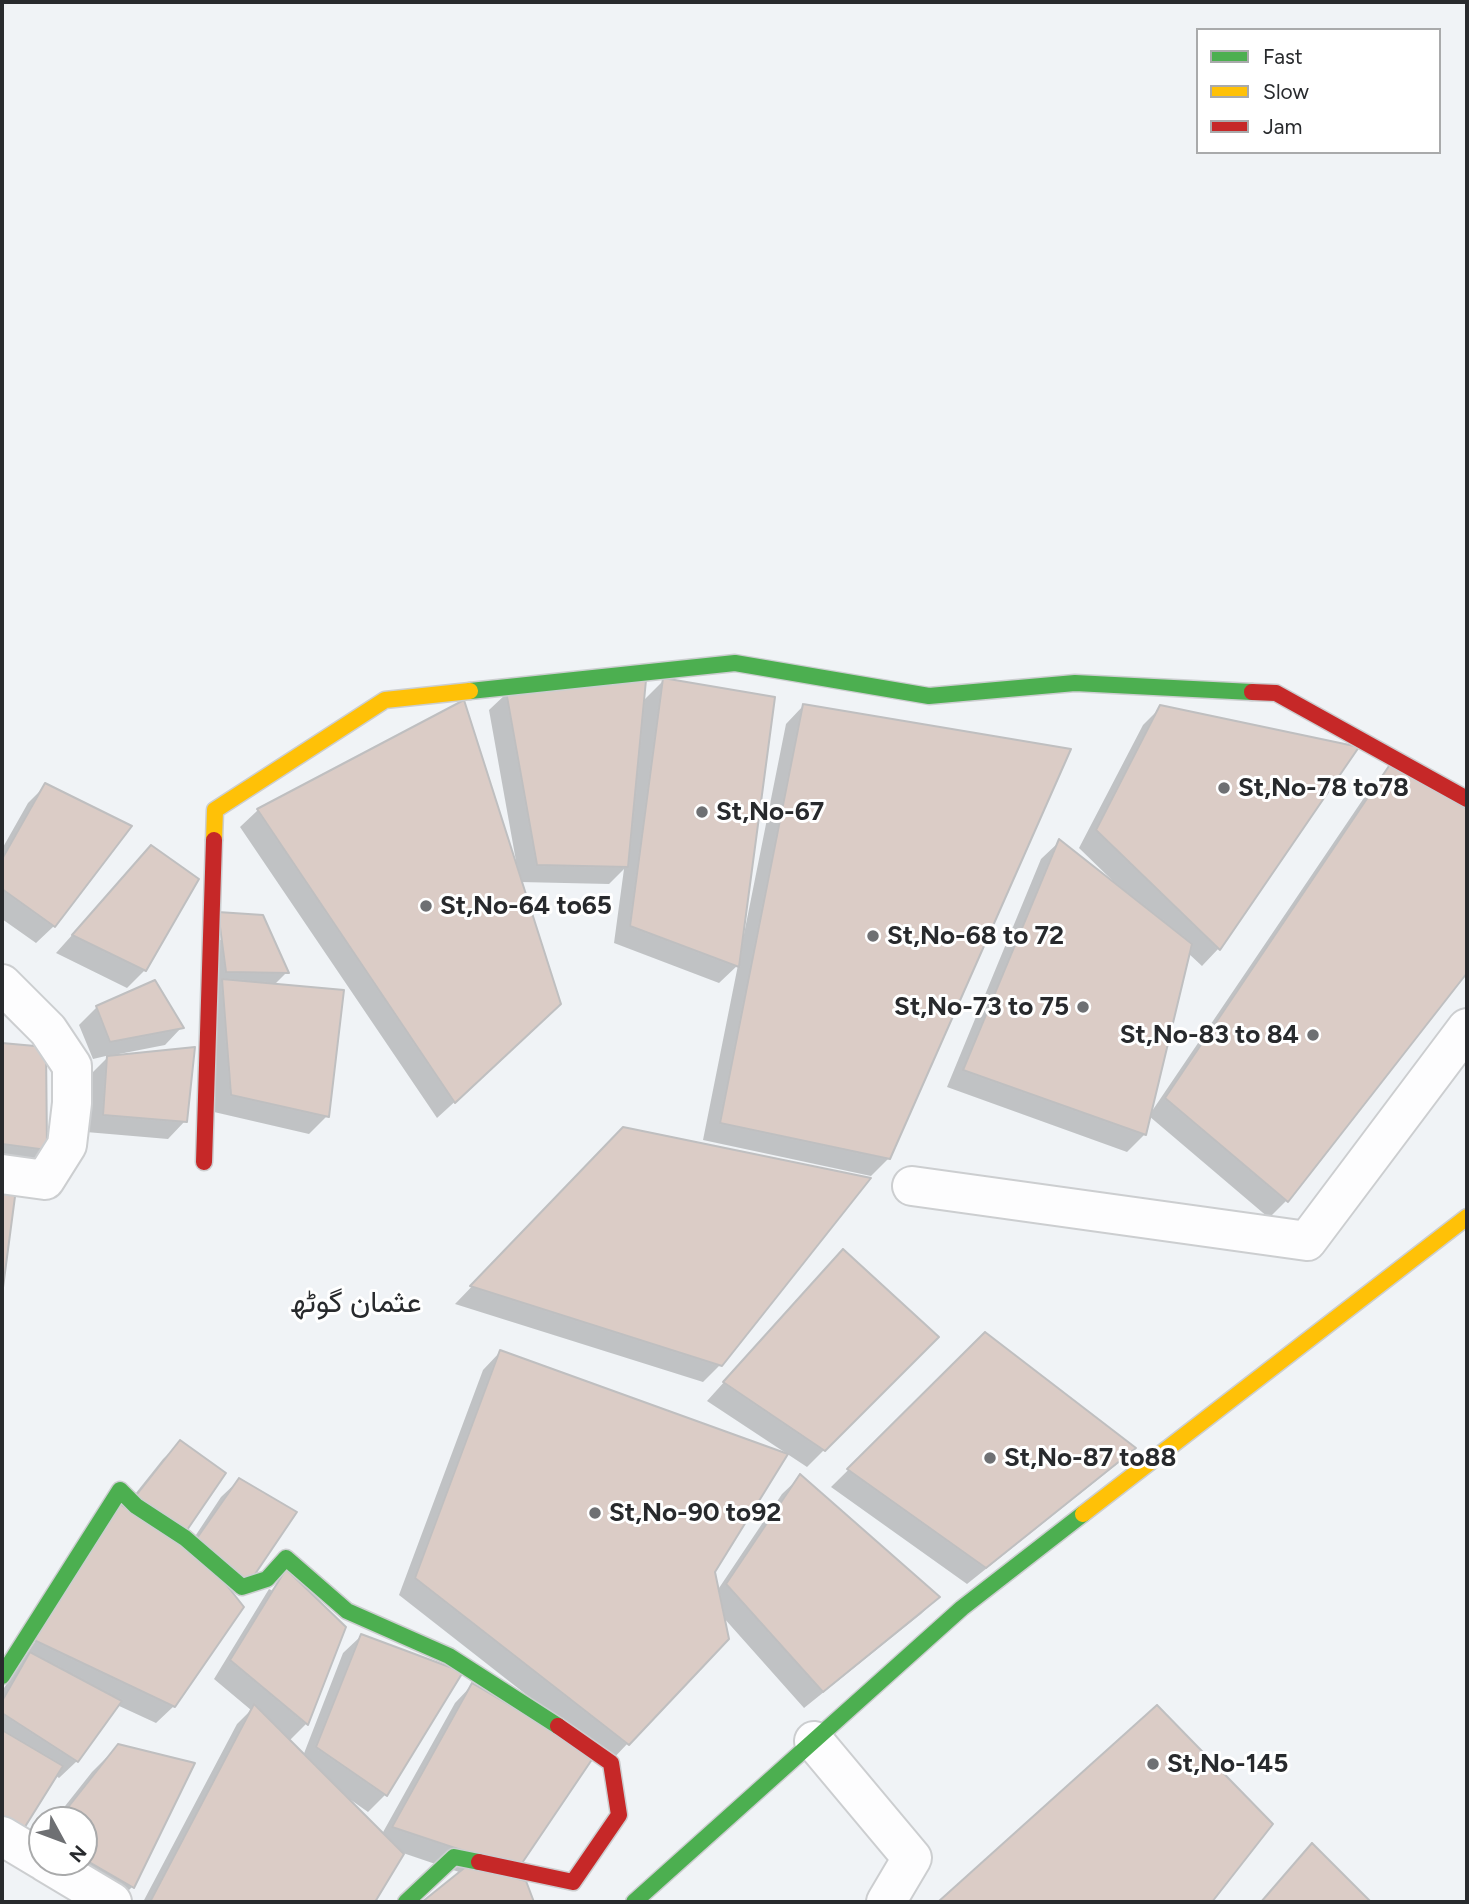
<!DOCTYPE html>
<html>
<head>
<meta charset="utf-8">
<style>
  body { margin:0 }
  #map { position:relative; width:1469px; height:1904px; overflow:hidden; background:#f0f3f6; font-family:Figtree,sans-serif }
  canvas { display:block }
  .frame { position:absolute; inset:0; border:4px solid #282a2d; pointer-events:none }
  .legend { position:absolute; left:1196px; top:28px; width:245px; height:126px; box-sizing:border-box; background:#fff; border:2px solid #a9aaab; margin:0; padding:9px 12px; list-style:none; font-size:21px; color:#282a2d }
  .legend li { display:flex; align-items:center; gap:14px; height:35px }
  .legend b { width:35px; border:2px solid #a9aaab }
  .north { position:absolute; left:28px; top:1806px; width:70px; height:70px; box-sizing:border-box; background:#fff; border:2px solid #a9aaab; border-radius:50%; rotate:131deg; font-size:19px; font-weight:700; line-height:28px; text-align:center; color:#282a2d }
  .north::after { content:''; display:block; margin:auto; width:24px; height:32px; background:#6e7073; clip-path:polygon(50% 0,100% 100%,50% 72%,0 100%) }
</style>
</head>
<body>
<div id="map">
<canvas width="1469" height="1904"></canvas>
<div class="frame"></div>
<ul class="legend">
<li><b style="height:9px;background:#4caf50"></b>Fast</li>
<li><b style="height:9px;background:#ffc107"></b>Slow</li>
<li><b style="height:9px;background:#c62828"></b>Jam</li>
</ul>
<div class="north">N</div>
</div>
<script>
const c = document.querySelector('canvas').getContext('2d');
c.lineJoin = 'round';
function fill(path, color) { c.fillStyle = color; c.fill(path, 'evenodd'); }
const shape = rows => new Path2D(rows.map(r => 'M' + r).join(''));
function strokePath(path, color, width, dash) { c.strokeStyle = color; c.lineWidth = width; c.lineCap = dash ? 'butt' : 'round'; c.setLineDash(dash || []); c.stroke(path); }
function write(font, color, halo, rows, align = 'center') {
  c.font = font + ' Figtree,Vazirmatn,sans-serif'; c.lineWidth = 6; c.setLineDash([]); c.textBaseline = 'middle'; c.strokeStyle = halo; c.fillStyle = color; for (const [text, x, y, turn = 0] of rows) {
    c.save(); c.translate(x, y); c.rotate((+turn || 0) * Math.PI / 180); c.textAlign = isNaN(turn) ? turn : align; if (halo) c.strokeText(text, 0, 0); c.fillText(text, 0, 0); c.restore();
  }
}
fill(shape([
  [664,680,741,933,744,934,786,724,803,706,889,1158,871,1176,703,1140,738,965,719,983,614,943,624,869,609,884,520,882,542,1022,437,1118,240,827,258,810,463,703,514,862,516,861,489,710,507,693,643,701],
  [1161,707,1219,948,1202,966,1188,953,1150,1114,1374,783,1391,765,1467,811,1467,970,1286,1201,1269,1218,1149,1116,1145,1134,1127,1152,947,1087,1041,859,1059,842,1114,885,1115,883,1079,848,1143,725],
  [46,785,54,926,36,943,2,919,2,849,28,803],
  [151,847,145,970,127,988,56,953],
  [202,931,287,972,274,985,327,1116,309,1134,214,1112],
  [97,1007,182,1027,165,1045,119,1054,185,1121,168,1139,86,1132,90,1075,110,1055,93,1059,79,1025],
  [2,1045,44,1049,45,1149,27,1166,2,1163],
  [606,1147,721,1364,703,1382,455,1304],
  [826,1269,937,1337,807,1467,707,1401],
  [985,1335,1133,1448,1116,1465,967,1584,831,1487],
  [500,1352,713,1571,717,1591,782,1494,800,1477,938,1597,921,1614,804,1708,723,1617,628,1743,611,1761,399,1595,483,1370],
  [181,1442,186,1550,221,1497,239,1480,174,1706,156,1723,117,1705,77,1761,59,1778,55,1775,2,1845,2,1691,124,1508,163,1459],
  [269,1589,344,1627,306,1724,289,1741,303,1756,343,1653,361,1636,385,1795,368,1812,351,1800,350,1802,382,1834,455,1703,472,1685,517,1868,532,1902,425,1902,462,1873,403,1853,373,1902,143,1902,237,1724,251,1710,214,1679],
  [1157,1707,1271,1824,1210,1902,941,1902],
  [118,1746,193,1765,132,1887,117,1902,21,1862,42,1836,42,1862,84,1862,84,1820,54,1820,92,1772],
  [1312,1845,1368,1902,1261,1902]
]), '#0003');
const building = shape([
  [663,678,775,697,739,967,630,926,663,678],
  [646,680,628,867,537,865,506,691,646,680],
  [464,700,561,1004,455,1103,257,809,464,700],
  [803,704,1071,749,890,1159,720,1123,803,704],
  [1160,705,1359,747,1220,950,1096,830,1160,705],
  [1391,763,1467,809,1467,973,1288,1202,1165,1098,1391,763],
  [45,783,132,826,55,927,2,889,2,859,45,783],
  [1059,839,1192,944,1146,1135,963,1070,1059,839],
  [151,845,199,879,146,971,72,935,151,845],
  [218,912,263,915,289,973,226,972,218,912],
  [222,979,344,990,329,1117,231,1095,222,979],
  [155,980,184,1028,110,1042,96,1006,155,980],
  [2,1043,46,1047,47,1150,2,1144,2,1043],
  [195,1047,187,1122,103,1115,107,1056,195,1047],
  [623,1127,871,1178,722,1366,470,1286,623,1127],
  [2,1186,16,1189,2,1295,2,1186],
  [843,1249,939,1337,825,1451,723,1382,843,1249],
  [985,1332,1136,1448,986,1568,847,1469,985,1332],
  [500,1350,788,1454,715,1572,729,1639,629,1745,415,1578,500,1350],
  [180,1440,226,1473,185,1533,134,1498,180,1440],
  [800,1474,940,1597,823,1692,726,1584,800,1474],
  [239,1478,297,1512,249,1583,197,1538,239,1478],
  [117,1502,210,1564,244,1607,175,1707,34,1640,117,1502],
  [286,1569,346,1627,308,1725,230,1660,286,1569],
  [361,1634,463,1672,387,1796,316,1747,361,1634],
  [30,1652,122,1701,78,1762,2,1713,2,1701,30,1652],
  [472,1683,595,1755,518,1869,392,1827,472,1683],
  [254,1704,404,1854,375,1902,150,1902,254,1704],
  [1157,1705,1273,1824,1212,1902,938,1902,1157,1705],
  [2,1730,63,1766,23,1830,2,1817,2,1730],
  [118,1744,195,1763,134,1888,84,1859,84,1820,58,1820,118,1744],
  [1312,1843,1371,1902,1261,1902,1312,1843],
  [468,1865,526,1881,534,1902,422,1902,468,1865]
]);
fill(building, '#dbccc6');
strokePath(building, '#bfbfc0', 2);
const street = shape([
  [2,984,48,1030,72,1066,72,1103,67,1145,45,1180,2,1174],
  [912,1186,1307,1241,1467,1028],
  [814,1741,912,1858,886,1902],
  [2,1836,42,1860],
  [45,1862,112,1902]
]);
const fast = shape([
  [470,691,735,663,929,696,1075,683,1252,692],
  [2,1676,120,1490,136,1506,185,1538,242,1587,267,1579,286,1558,347,1611,449,1656,558,1726],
  [406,1902,454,1857,479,1862],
  [634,1902,962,1608,1083,1514]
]);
const slow = shape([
  [214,840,215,810,385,700,470,691],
  [1083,1514,1467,1217]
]);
const jam = shape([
  [1252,692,1276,693,1467,799],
  [204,1162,214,840],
  [479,1862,573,1882,619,1815,611,1763,558,1726]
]);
strokePath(street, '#ccced0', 42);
strokePath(fast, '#ccced0', 19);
strokePath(slow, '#ccced0', 19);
strokePath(jam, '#ccced0', 19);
strokePath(street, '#fdfdfe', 38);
strokePath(fast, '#4caf50', 16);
strokePath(slow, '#ffc107', 16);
strokePath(jam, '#c62828', 16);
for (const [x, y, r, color] of [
  [1224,788,7,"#6e7073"],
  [702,812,7,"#6e7073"],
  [426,906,7,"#6e7073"],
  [873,936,7,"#6e7073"],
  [1083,1007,7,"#6e7073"],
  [1313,1035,7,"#6e7073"],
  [990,1458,7,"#6e7073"],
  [595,1513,7,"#6e7073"],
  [1153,1764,7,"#6e7073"]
]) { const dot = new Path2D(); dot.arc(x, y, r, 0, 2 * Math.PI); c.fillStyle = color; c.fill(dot); strokePath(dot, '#fff', 2.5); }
write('bold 26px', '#282a2d', '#fff', [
  ["St,No-78 to78",1238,788],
  ["St,No-67",716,812],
  ["St,No-64 to65",440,906],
  ["St,No-68 to 72",887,936],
  ["St,No-73 to 75",1069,1007,"right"],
  ["St,No-83 to 84",1299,1035,"right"],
  ["St,No-87 to88",1004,1458],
  ["St,No-90 to92",609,1513],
  ["St,No-145",1167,1764]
], 'left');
write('30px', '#282a2d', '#fff', [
  ["عثمان گوٹھ",356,1303]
]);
</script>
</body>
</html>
